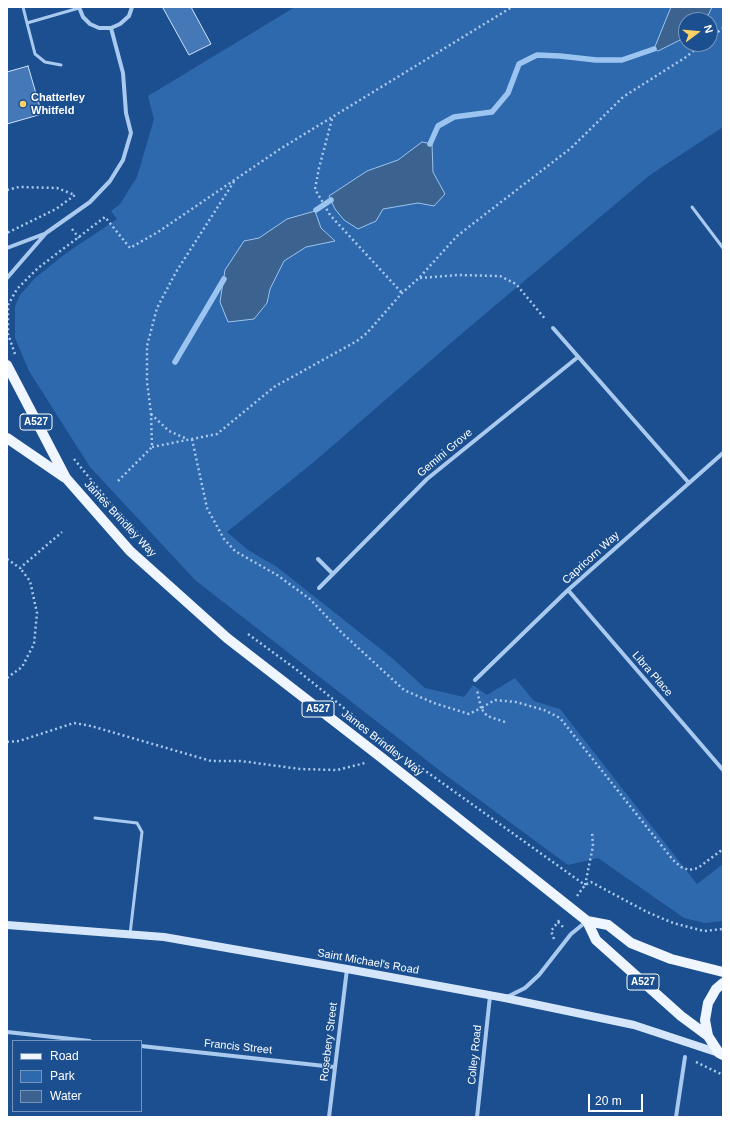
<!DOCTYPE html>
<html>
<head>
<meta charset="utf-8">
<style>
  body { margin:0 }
  #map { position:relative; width:730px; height:1124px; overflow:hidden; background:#1b4f8f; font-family:Arial,sans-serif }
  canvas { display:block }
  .frame { position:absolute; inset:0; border:8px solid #fff; pointer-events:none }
  .legend { position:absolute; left:12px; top:1040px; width:130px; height:72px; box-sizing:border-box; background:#1b4f8f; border:1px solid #7695bc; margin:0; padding:5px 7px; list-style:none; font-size:12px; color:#fff }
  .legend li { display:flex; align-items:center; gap:8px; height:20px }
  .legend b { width:20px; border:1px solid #7695bc }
  .north { position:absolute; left:678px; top:12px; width:40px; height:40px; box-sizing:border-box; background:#1b4f8f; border:1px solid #7695bc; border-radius:50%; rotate:74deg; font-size:11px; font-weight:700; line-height:16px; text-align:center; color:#fff }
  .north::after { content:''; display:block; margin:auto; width:14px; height:18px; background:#ffd166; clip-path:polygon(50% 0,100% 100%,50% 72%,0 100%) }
  .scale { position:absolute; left:588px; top:1094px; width:55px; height:18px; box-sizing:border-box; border:2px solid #fff; border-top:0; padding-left:5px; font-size:12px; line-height:14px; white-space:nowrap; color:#fff; -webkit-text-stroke:3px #1b4f8f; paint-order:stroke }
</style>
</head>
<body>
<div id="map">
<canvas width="730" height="1124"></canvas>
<div class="frame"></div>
<ul class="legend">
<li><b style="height:5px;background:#f0f6ff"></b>Road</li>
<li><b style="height:11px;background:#2e69ad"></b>Park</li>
<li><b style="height:11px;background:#3c6290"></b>Water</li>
</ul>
<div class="north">N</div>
<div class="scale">20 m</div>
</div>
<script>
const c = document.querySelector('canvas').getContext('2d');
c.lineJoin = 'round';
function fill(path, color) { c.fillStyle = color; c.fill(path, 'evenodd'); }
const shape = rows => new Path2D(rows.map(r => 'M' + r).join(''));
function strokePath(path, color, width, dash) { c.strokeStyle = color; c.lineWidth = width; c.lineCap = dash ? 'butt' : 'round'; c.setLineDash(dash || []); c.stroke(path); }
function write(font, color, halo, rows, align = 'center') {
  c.font = font + ' Arial,sans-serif'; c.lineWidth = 3; c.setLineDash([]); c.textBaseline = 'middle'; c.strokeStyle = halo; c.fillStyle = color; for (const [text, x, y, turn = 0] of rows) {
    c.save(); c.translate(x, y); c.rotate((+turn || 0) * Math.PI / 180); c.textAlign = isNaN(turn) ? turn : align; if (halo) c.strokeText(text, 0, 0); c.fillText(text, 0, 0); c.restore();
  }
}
fill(shape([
  [295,7,723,7,723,127,650,175,459,336,315,461,227,532,248,550,277,567,392,658,425,688,464,697,473,685,487,695,515,678,534,701,560,709,697,884,723,864,723,921,705,923,684,918,598,858,568,865,443,773,195,580,90,467,29,371,15,338,15,306,20,295,35,278,65,254,117,219,111,211,120,204,137,177,154,119,148,96],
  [686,20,710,20,710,44,686,44]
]), '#2e69ad');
const water = shape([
  [671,7,712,7,706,20,686,20,686,37,658,51,654,49,671,7],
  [422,142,432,144,433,172,445,194,434,206,418,203,383,209,376,221,358,229,344,220,335,209,329,196,367,171,398,160,422,142],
  [315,211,321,228,335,241,306,247,284,261,270,289,267,303,254,319,228,322,220,302,225,270,244,241,259,238,287,219,315,211]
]);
fill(water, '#3c6290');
strokePath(water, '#9cc4f0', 1);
strokePath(shape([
  [430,144,438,126,454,117,492,112,508,93,519,64,537,55,560,56,596,60,622,60,654,49],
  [316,210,331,200],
  [175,362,224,279]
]), '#9cc4f0', 5.5);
const building = shape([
  [165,7,191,7,211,44,189,55,163,8,165,7],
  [28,66,42,114,7,124,7,72,28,66]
]);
fill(building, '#4478b7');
strokePath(building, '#cfe3fa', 1);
strokePath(shape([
  [710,38,723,28],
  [332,119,319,168,315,189,330,215,402,293],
  [7,190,19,187,57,188,75,195,56,209,7,233],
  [72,229,79,238],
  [420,278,458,275,500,276,516,284,546,320],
  [15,354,8,334,8,305,17,289,38,268,105,217,130,248,158,232,280,149,512,7],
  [151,414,169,431,187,439],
  [192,439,207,508,224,539,235,551,277,575,310,599,342,633,404,690,434,703,469,714,481,708,477,690],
  [152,447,217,434,274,387,357,341,367,333,402,293,419,278,457,236,571,148,623,97,686,57,702,44],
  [74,459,110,503,155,552],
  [118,481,152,447,151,413,147,382,147,346,157,308,176,272,235,180],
  [7,559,20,568,62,532],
  [248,634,297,670,355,717],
  [7,678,22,667,34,644,37,613,30,581,20,568],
  [505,722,487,716,481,708,495,700,516,702,544,710,560,718,673,860,681,867,689,870,698,868,723,849],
  [7,742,19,741,74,723,91,726,211,761,241,761,300,769,337,770,365,763],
  [406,757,585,885],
  [585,885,593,846,592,832],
  [577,896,585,885,591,882,647,912,673,923,704,931,723,929],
  [558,922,563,927],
  [554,939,551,931,561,918],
  [696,1062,723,1075]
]), '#a9c9ee', 2.5, [2, 3]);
strokePath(shape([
  [23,7,27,23,79,8],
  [27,23,35,54,45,62,61,65],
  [692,207,723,248],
  [95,818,137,823,142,832,130,934]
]), '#a9c9ee', 3);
strokePath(shape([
  [79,7,83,17,90,24,99,28,111,28,120,24,129,16,132,7],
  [7,248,44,234],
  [7,278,46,233,90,202,110,181,123,160,131,133,126,113,123,73,111,28],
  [553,328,689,483],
  [318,559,333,574],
  [319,588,427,479,578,357],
  [568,590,723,770],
  [475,680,568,590,723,453],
  [507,997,525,988,539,975,571,934,587,921],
  [7,1032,90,1041],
  [141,1046,334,1067],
  [329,1117,347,969],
  [477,1117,490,996],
  [676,1117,685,1057]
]), '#a9c9ee', 4);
strokePath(shape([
  [7,925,164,937,347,969,505,998,634,1025,719,1053]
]), '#d6e6fa', 8);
strokePath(shape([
  [7,365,66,478,130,551,227,638,382,758,587,921,608,925,631,943,671,959,723,972],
  [7,438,64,477],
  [587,921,596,940,681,1016,708,1036],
  [723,983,716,989,708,1003,705,1020,708,1036,719,1053,723,1055]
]), '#f0f6ff', 10);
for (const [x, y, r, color] of [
  [23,104,4,"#ffd166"]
]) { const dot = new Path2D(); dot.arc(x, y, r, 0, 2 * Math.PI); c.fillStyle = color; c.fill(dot); strokePath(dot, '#1b4f8f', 1.5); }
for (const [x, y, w] of [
  [36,422,32],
  [318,709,32],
  [643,982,32]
]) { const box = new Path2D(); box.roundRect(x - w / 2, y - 8, w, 16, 3); c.fillStyle = '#1b4f8f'; c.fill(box); strokePath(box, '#fff', 1); }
write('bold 10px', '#fff', null, [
  ["A527",36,422],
  ["A527",318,709],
  ["A527",643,982]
]);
write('bold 11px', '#fff', '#1b4f8f', [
  ["Chatterley",31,98],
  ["Whitfeld",31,111]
], 'left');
write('11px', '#fff', '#1b4f8f', [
  ["Gemini Grove",445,453,-40],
  ["James Brindley Way",120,519,47],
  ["Capricorn Way",591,558,-42],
  ["Libra Place",652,674,49],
  ["James Brindley Way",382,743,38],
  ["Saint Michael's Road",368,962,10],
  ["Rosebery Street",329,1042,-83],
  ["Francis Street",238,1047,6],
  ["Colley Road",475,1055,-84]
]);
</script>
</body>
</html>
